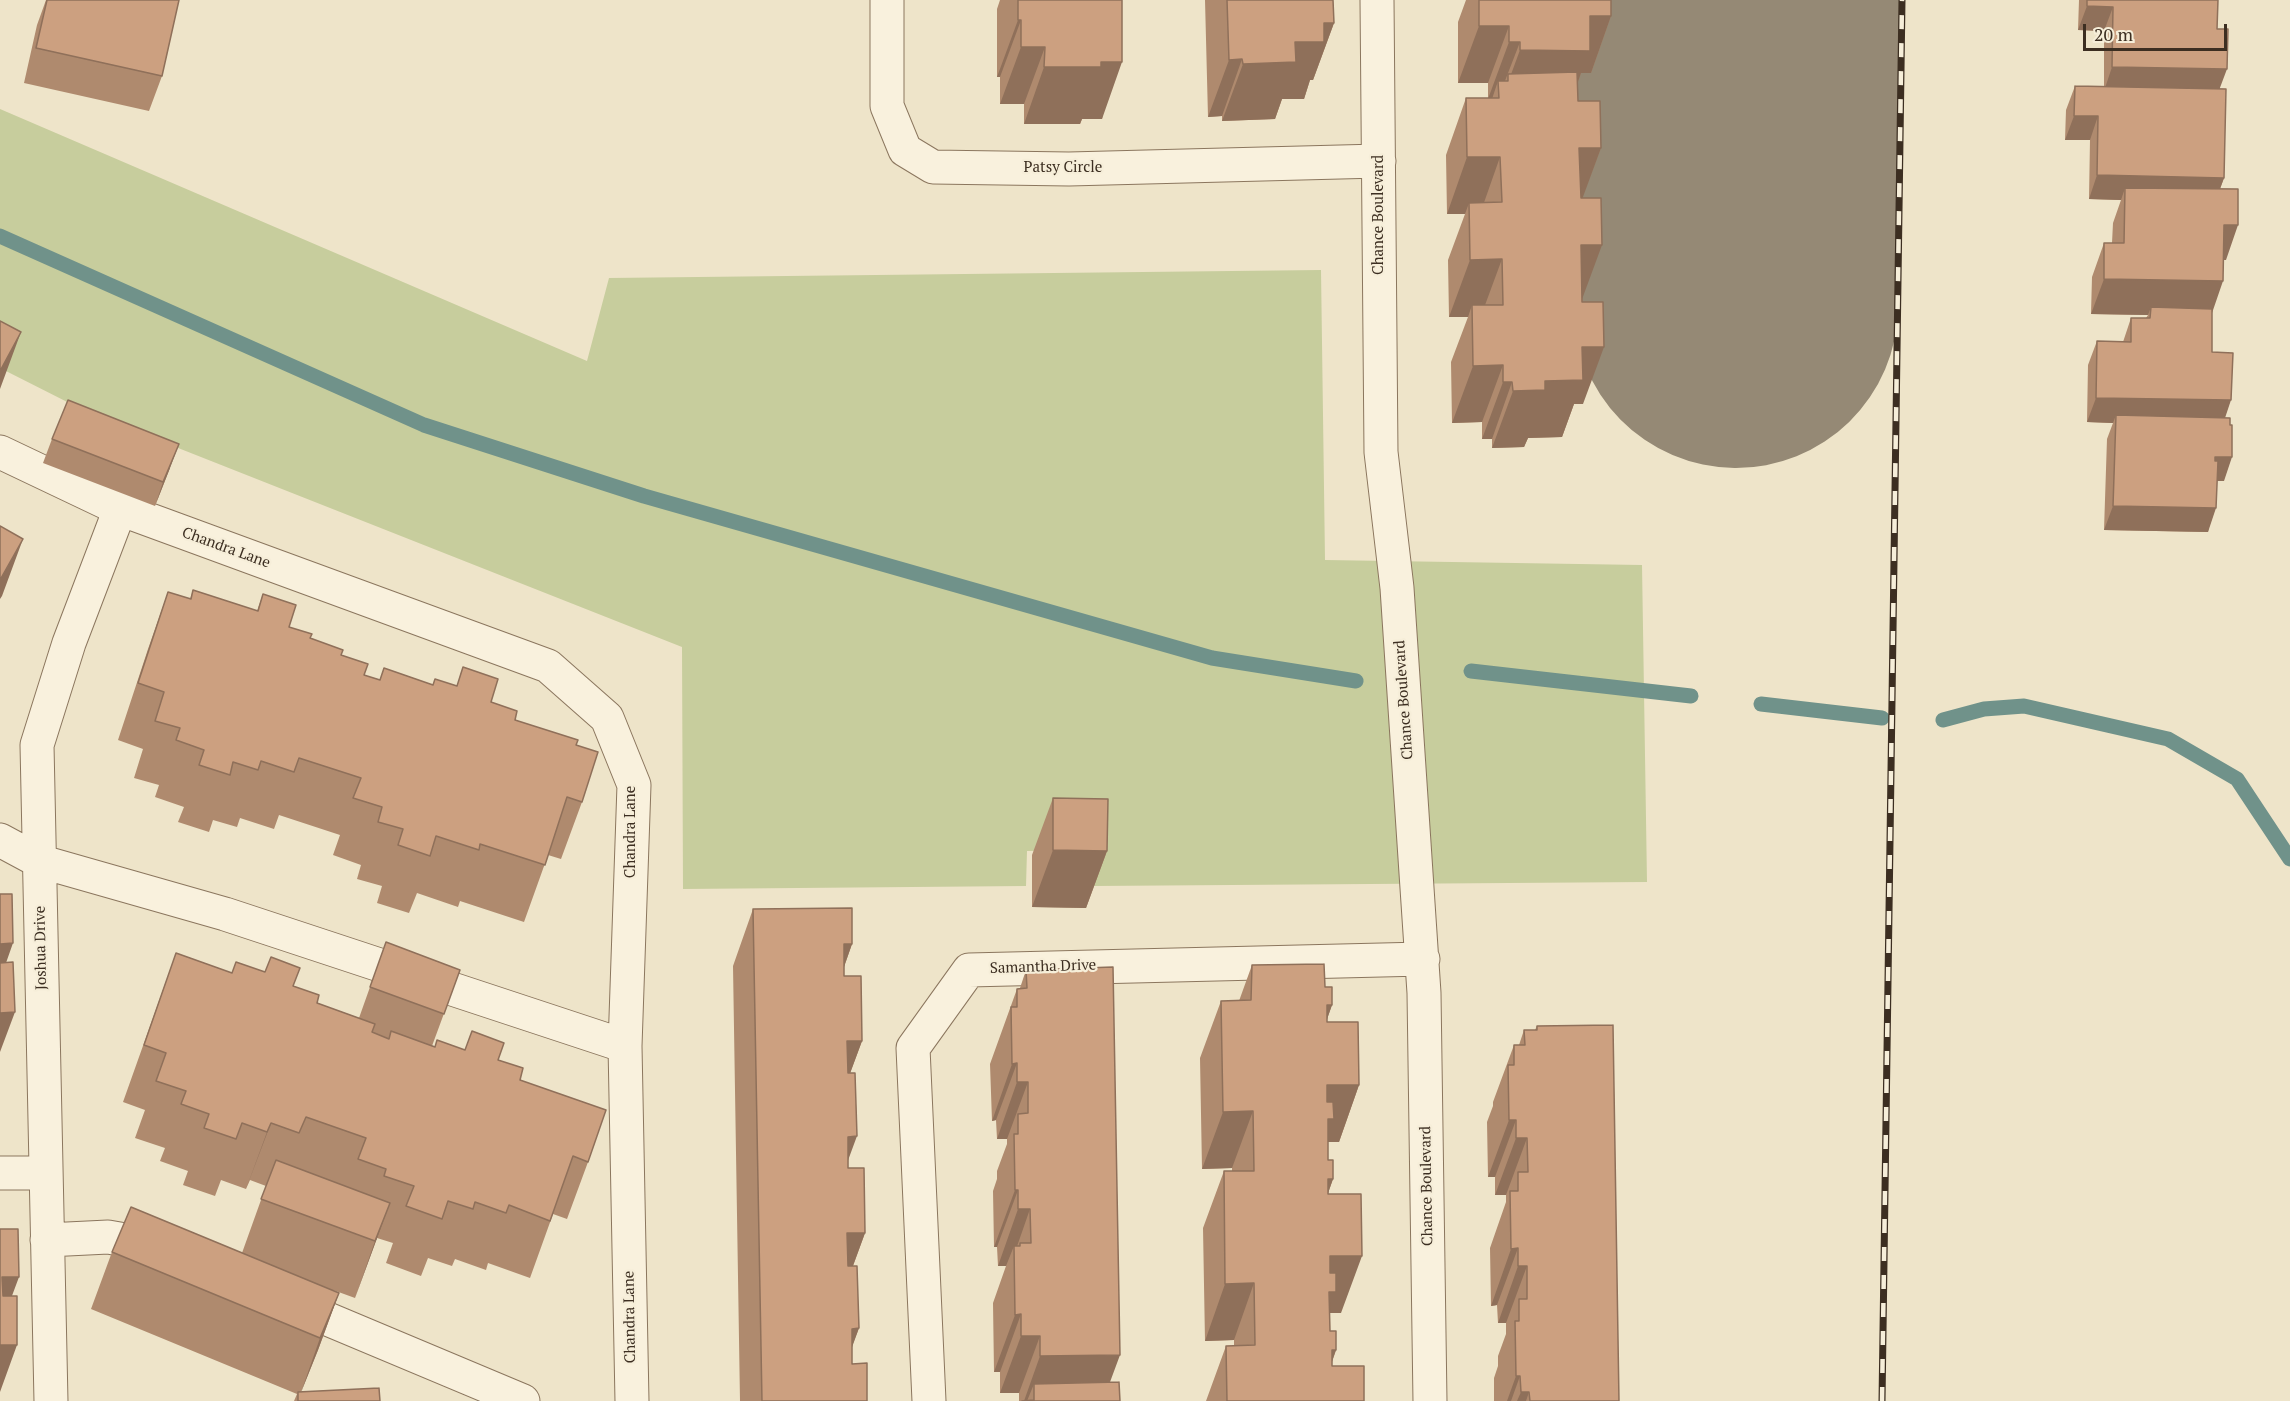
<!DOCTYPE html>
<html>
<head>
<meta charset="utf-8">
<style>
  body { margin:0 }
  #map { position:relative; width:2290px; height:1401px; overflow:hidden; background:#eee4c9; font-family:"PT Serif",serif }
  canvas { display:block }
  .scale { position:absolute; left:2083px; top:24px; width:144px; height:27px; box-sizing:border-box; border:3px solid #3c2e21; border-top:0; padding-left:8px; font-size:18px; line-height:21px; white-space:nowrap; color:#3c2e21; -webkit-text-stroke:4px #f6eed9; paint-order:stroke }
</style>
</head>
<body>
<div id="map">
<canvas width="2290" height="1401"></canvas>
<div class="scale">20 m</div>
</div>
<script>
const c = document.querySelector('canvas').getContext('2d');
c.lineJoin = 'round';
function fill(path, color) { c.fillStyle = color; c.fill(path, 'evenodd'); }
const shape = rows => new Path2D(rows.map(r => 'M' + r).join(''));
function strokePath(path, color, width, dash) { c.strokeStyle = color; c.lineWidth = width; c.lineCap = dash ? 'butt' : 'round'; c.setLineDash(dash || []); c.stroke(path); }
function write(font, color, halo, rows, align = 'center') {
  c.font = font + ' "PT Serif",serif'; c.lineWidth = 4.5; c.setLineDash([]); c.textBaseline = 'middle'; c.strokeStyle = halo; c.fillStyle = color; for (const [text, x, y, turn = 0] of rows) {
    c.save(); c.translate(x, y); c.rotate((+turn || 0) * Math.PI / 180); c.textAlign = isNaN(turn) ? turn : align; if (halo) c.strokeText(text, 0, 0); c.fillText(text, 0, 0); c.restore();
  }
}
fill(shape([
  [0,109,587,361,609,278,1321,270,1325,560,1642,565,1647,882,1093,886,1093,850,1027,851,1026,886,683,889,682,647,87,412,0,368]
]), '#c7cd9d');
strokePath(shape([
  [0,236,424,425,644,496,1212,658,1356,681],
  [1471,671,1691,696],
  [1761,704,1882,718],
  [1943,720,1984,709,2024,706,2168,739,2237,779,2290,859]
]), '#70928a', 15);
strokePath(shape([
  [1736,306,1739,0]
]), '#958975', 324);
const minor = shape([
  [887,0,887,106,905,150,933,167,1069,169,1379,161],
  [1377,0,1381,452,1397,588,1424,993,1430,1401],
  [0,452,120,509,548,666,607,718,634,785,625,1046,632,1401],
  [0,840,39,861,225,914,625,1046],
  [0,1173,46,1173],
  [47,1240,108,1237,148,1244,162,1250],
  [287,1302,523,1401],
  [51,1401,37,745,69,643,120,509],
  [929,1401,913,1048,969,970,1423,959]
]);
strokePath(minor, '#8b765e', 35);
strokePath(minor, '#f9f1dd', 33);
const rail = shape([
  [1882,1401,1902,0]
]);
strokePath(rail, '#3c2e21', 7);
strokePath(rail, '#f6eed9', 4.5, [14]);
fill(shape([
  [46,0,179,0,162,76,149,111,24,83,37,25],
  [1000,0,1122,0,1102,119,1082,119,1080,124,1024,124,1024,104,1000,104,1000,77,997,77,997,9],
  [1205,0,1333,0,1334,23,1313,80,1310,80,1304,99,1282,99,1275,119,1222,121,1222,116,1208,117],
  [1466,0,1611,0,1611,16,1591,73,1581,73,1577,84,1578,101,1601,148,1582,198,1583,404,1574,404,1562,437,1528,438,1524,447,1492,448,1492,439,1482,439,1482,422,1452,423,1451,362,1468,317,1449,317,1448,260,1465,214,1447,214,1446,155,1466,98,1488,98,1488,83,1458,83,1458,22],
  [2079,0,2218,0,2217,29,2224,178,2220,189,2226,260,2224,260,2212,311,2212,352,2225,417,2224,481,2217,481,2208,532,2104,530,2107,439,2113,423,2087,422,2088,365,2097,341,2123,342,2131,318,2146,318,2148,315,2091,314,2092,277,2104,243,2112,243,2113,223,2121,200,2089,199,2090,140,2065,140,2066,110,2075,86,2104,87,2104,31,2078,30],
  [52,439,170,468,155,506,43,463],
  [193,590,257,611,263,594,289,627,341,655,364,675,380,680,384,668,433,685,457,686,463,667,491,702,515,720,576,745,582,802,561,859,548,855,524,922,460,901,458,907,417,893,409,913,377,903,382,886,357,879,361,865,333,855,340,835,279,815,274,829,240,818,237,827,213,820,209,832,178,822,184,807,155,797,159,785,134,778,143,749,118,740,148,649,168,592,190,599],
  [1053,798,1107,851,1086,908,1032,907,1032,855],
  [753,909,852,944,844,967,844,976,862,1041,850,1073,848,1168,865,1233,853,1266,859,1328,852,1346,852,1364,867,1401,740,1401,733,966],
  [386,942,460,970,432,1046,465,1050,498,1060,520,1080,588,1162,567,1219,553,1214,530,1278,488,1263,486,1270,455,1259,452,1266,428,1258,421,1276,386,1263,393,1243,377,1238,355,1298,333,1290,339,1293,318,1350,301,1392,380,1401,294,1401,297,1394,91,1309,112,1252,242,1253,266,1186,250,1180,246,1189,221,1180,215,1196,183,1185,188,1171,160,1161,165,1148,135,1138,145,1110,123,1102,176,953,232,973,293,986,317,1003,359,1018],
  [1252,965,1325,987,1332,1005,1327,1019,1327,1022,1359,1085,1339,1142,1328,1142,1328,1160,1333,1179,1328,1193,1341,1313,1330,1313,1330,1331,1336,1350,1332,1362,1332,1366,1364,1401,1206,1401,1226,1346,1234,1346,1234,1340,1205,1341,1203,1228,1224,1171,1232,1171,1232,1168,1202,1169,1200,1058,1221,1001,1239,1001],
  [1026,970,1110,1382,1120,1401,1019,1401,1019,1393,1000,1393,1000,1372,994,1372,993,1303,1006,1266,998,1266,997,1247,994,1247,993,1191,997,1179,997,1171,1007,1144,1007,1139,997,1139,996,1120,992,1121,990,1064,1017,989,1020,988],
  [1537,1026,1619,1401,1494,1401,1494,1378,1498,1366,1498,1356,1506,1334,1506,1323,1498,1323,1497,1305,1491,1306,1490,1248,1506,1202,1506,1195,1495,1195,1495,1177,1488,1177,1487,1122,1493,1106,1493,1102,1514,1045,1519,1045,1524,1030,1535,1030]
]), '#af8a6e');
fill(shape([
  [2087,6,2113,7,2104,31,2078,30],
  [1590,16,1611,16,1591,73,1581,73,1569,108,1499,107,1520,50],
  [1018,20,1021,20,1000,77,997,77],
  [1324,23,1334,23,1313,80,1310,80,1304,99,1282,99,1275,119,1222,121,1243,64,1295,42],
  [1479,26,1509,26,1488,83,1458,83],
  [1509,42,1520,42,1498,99,1498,81,1492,99,1488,99],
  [1021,47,1045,47,1024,104,1000,104],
  [1242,59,1222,116,1208,117,1229,60],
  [1101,62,1122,62,1102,119,1082,119,1080,124,1024,124,1044,67],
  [2112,67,2227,69,2218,93,2104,91],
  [2074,116,2098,116,2090,140,2065,140],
  [1579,148,1601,148,1580,205],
  [1467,157,1500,157,1480,214,1469,203,1465,214,1447,214],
  [2097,175,2224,178,2215,202,2125,188,2121,200,2089,199],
  [2224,225,2238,225,2226,260,2212,260],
  [1581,245,1602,245,1581,302],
  [1502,259,1481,316,1472,305,1468,317,1449,317,1470,260],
  [2104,279,2223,281,2211,316,2151,307,2148,315,2091,314],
  [21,332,0,389,0,371],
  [1582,347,1604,347,1583,404,1574,404,1562,437,1528,438,1524,447,1492,448,1513,391,1545,381],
  [1503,365,1482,422,1452,423,1473,366],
  [1503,382,1512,382,1492,439,1482,439],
  [2096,398,2231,400,2223,424,2116,415,2113,423,2087,422],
  [179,444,170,468,155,506,163,482],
  [2215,457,2232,457,2224,481,2206,481],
  [2113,506,2216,508,2208,532,2104,530],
  [23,539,2,596,0,599,0,580],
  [1053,850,1107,851,1086,908,1032,907],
  [13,943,0,980,0,944],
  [844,944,852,944,832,1001],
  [1327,1005,1332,1005,1312,1062],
  [15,1012,0,1052,0,1013],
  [847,1041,862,1041,841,1098],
  [1017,1063,996,1120,992,1121,1012,1064],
  [1017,1082,1028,1082,1007,1139,997,1139],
  [1327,1085,1359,1085,1339,1142,1326,1142],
  [1253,1111,1232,1168,1202,1169,1223,1112],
  [1509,1120,1516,1120,1495,1177,1488,1177],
  [271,1123,246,1189,267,1132],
  [857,1136,836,1193,848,1137],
  [1516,1138,1527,1138,1506,1195,1495,1195],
  [1328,1179,1333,1179,1313,1236],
  [1015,1190,1018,1190,997,1247,994,1247],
  [390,1203,355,1298,375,1241],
  [1018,1209,1030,1209,1014,1255,1014,1246,1006,1266,998,1266],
  [847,1233,865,1233,844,1290],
  [1518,1248,1497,1305,1491,1306,1511,1249],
  [1330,1256,1362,1256,1341,1313,1329,1313],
  [1518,1266,1527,1266,1506,1323,1498,1323],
  [2,1277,19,1277,0,1328],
  [1254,1283,1234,1340,1205,1341,1225,1284],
  [339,1293,318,1350,300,1395,320,1338],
  [1021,1314,1000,1372,994,1372,1015,1315],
  [859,1328,838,1386,852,1329],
  [1021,1336,1040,1336,1019,1393,1000,1393],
  [0,1345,17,1345,0,1392],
  [1332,1350,1336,1350,1318,1401],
  [1120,1355,1103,1401,1034,1384,1027,1401,1024,1401,1040,1356],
  [1516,1376,1520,1376,1511,1401,1507,1401],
  [1521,1392,1529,1392,1526,1401,1517,1401]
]), '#8f705a');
const building = shape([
  [47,0,179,0,162,76,36,48,47,0],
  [1018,0,1122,0,1122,62,1101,62,1101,67,1044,67,1045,47,1021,47,1021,20,1018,20,1018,0],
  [1227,0,1333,0,1334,23,1324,23,1324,42,1295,42,1296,62,1243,64,1242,59,1229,60,1227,0],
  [1479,0,1611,0,1611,16,1590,16,1590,51,1520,50,1520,42,1509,42,1509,26,1479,26,1479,0],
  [2087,0,2218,0,2217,29,2228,29,2227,69,2112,67,2113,7,2087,6,2087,0],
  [1577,72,1578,101,1600,101,1601,148,1579,148,1581,198,1601,198,1602,245,1581,245,1582,302,1603,302,1604,347,1582,347,1583,380,1545,381,1545,390,1513,391,1512,382,1503,382,1503,365,1473,366,1472,305,1503,305,1502,259,1470,260,1469,203,1502,202,1500,157,1467,157,1466,98,1499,98,1498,81,1508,81,1508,74,1577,72],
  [2075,86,2226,89,2224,178,2097,175,2098,116,2074,116,2075,86],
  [2125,188,2238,189,2238,225,2224,225,2223,281,2104,279,2104,243,2124,243,2125,188],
  [2151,307,2212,309,2212,352,2233,353,2231,400,2096,398,2097,341,2131,342,2131,318,2150,318,2151,307],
  [0,321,21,332,0,371,0,321],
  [68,400,179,444,163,482,52,439,68,400],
  [2116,415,2230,418,2230,425,2232,425,2232,457,2215,457,2215,461,2218,461,2216,508,2113,506,2116,415],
  [0,526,23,539,0,580,0,526],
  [193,590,258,611,263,594,296,605,289,627,312,634,310,638,343,650,341,655,368,664,364,675,380,680,384,668,433,685,435,679,457,686,463,667,498,679,491,702,517,711,515,720,578,740,576,745,598,752,582,802,567,797,545,865,480,844,479,850,436,836,430,856,398,845,403,829,378,822,382,807,353,798,361,778,299,758,294,772,261,761,258,770,233,762,230,775,199,765,204,750,176,740,180,728,155,721,164,692,138,683,168,592,191,599,193,590],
  [1053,798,1108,799,1107,851,1053,850,1053,798],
  [0,894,12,894,13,943,0,944,0,894],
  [852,908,852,944,844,944,844,976,861,976,862,1041,847,1041,848,1073,855,1073,857,1136,848,1137,848,1168,864,1168,865,1233,847,1233,848,1266,857,1266,859,1328,852,1329,852,1364,867,1363,867,1401,762,1401,753,909,852,908],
  [386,942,460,970,444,1014,370,987,386,942],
  [176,953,232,973,236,962,265,972,271,957,300,968,293,986,319,995,317,1003,375,1024,372,1032,389,1039,391,1031,435,1047,437,1040,465,1050,472,1031,504,1043,498,1060,523,1068,520,1080,606,1110,588,1162,573,1156,550,1221,509,1205,506,1213,475,1202,473,1209,448,1201,442,1219,406,1206,414,1186,384,1176,386,1169,358,1159,366,1138,306,1117,299,1133,271,1123,267,1132,242,1123,236,1139,204,1128,209,1114,181,1104,186,1091,156,1081,166,1053,144,1045,176,953],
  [13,962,15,1012,0,1013,0,963,13,962],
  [1324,964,1325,987,1332,987,1332,1005,1327,1005,1327,1022,1358,1022,1359,1085,1327,1085,1327,1102,1333,1102,1334,1119,1328,1119,1328,1160,1333,1160,1333,1179,1328,1179,1328,1194,1361,1194,1362,1256,1330,1256,1330,1273,1336,1273,1336,1292,1329,1292,1330,1331,1336,1331,1336,1350,1332,1350,1332,1366,1364,1366,1364,1401,1227,1401,1226,1346,1255,1345,1254,1283,1225,1284,1224,1171,1254,1171,1253,1111,1223,1112,1221,1001,1251,1000,1252,965,1324,964],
  [1113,967,1120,1355,1040,1356,1040,1336,1021,1336,1021,1314,1015,1315,1014,1246,1020,1246,1020,1243,1031,1243,1030,1209,1018,1209,1018,1190,1015,1190,1014,1134,1018,1134,1018,1114,1028,1113,1028,1082,1017,1082,1017,1063,1012,1064,1011,1007,1017,1007,1017,989,1027,988,1026,970,1113,967],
  [1613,1025,1619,1401,1530,1401,1529,1392,1521,1392,1520,1376,1516,1376,1515,1321,1519,1321,1519,1299,1527,1299,1527,1266,1518,1266,1518,1248,1511,1249,1510,1191,1518,1191,1518,1172,1528,1172,1527,1138,1516,1138,1516,1120,1509,1120,1508,1065,1514,1065,1514,1045,1525,1045,1524,1030,1537,1030,1537,1026,1613,1025],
  [276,1160,390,1203,375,1241,261,1199,276,1160],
  [131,1207,339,1293,320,1338,112,1252,131,1207],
  [0,1229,18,1229,19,1277,2,1277,3,1296,17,1296,17,1345,0,1345,0,1229],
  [1119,1382,1120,1401,1022,1401,1034,1400,1034,1384,1119,1382],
  [379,1388,380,1401,298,1401,298,1392,379,1388]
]);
fill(building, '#cca080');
strokePath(building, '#8f705a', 1.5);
write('15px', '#3c2e21', '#f6eed9', [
  ["Patsy Circle",1063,168],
  ["Chance Boulevard",1379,215,-90],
  ["Chandra Lane",226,548,20],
  ["Chance Boulevard",1404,700,-94],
  ["Chandra Lane",631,832,-90],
  ["Joshua Drive",41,948,-91],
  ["Samantha Drive",1043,967,-2],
  ["Chance Boulevard",1427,1186,-91],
  ["Chandra Lane",630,1317,-91]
]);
</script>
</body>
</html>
